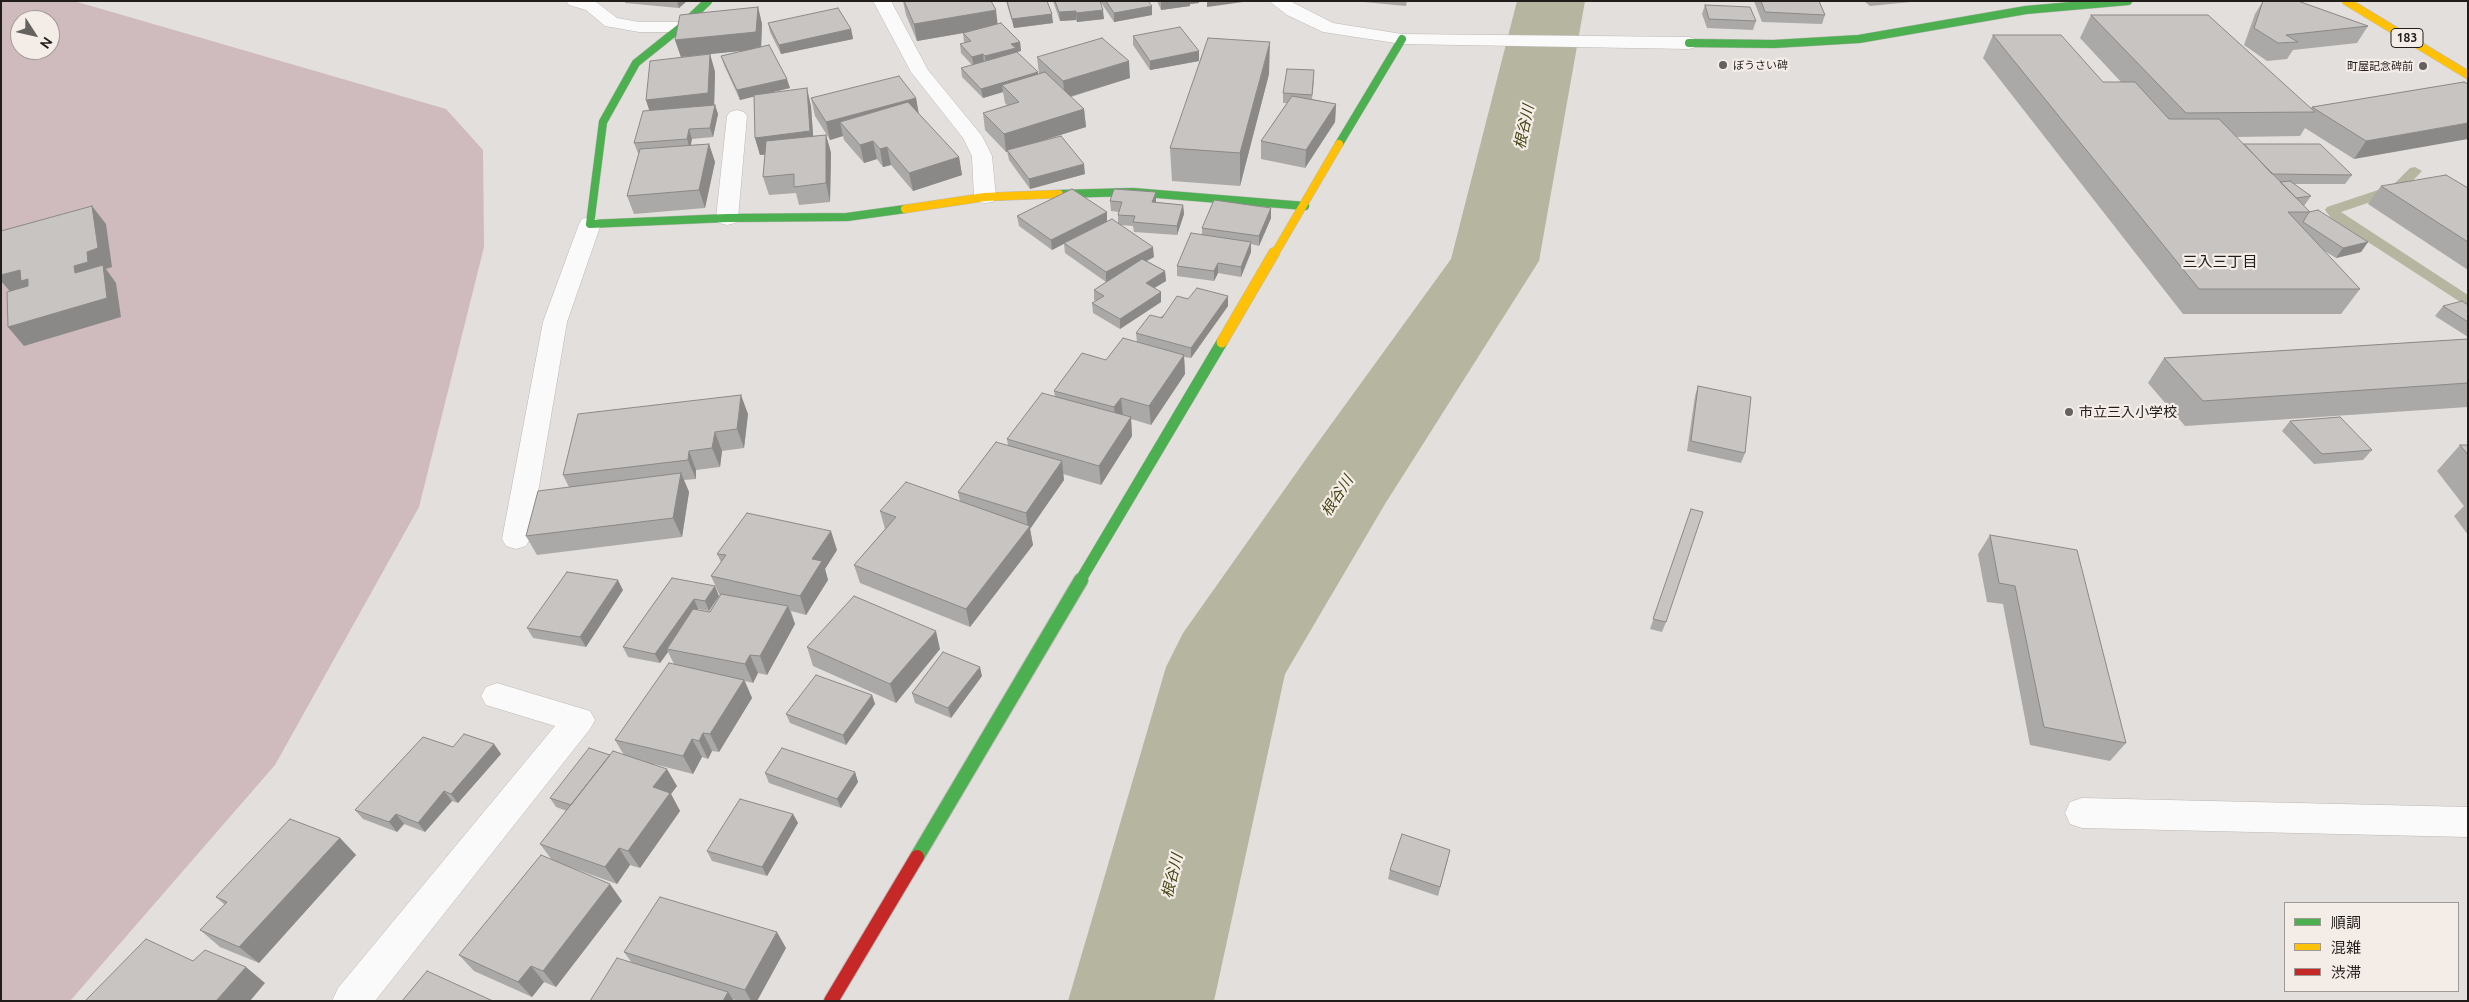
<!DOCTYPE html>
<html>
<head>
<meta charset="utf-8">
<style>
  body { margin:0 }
  #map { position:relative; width:2469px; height:1002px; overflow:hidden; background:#e3dfdc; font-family:Ubuntu,"Noto Sans JP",sans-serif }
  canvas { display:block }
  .frame { position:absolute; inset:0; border:2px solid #201d1b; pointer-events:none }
  .legend { position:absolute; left:2284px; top:902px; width:175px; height:90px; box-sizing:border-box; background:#f4ece7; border:1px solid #9f9995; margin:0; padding:6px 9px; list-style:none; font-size:15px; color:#201d1b }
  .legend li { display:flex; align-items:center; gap:10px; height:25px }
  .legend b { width:25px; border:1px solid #9f9995 }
  .north { position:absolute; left:10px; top:10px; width:50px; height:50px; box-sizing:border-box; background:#f4ece7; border:1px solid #9f9995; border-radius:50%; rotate:125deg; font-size:14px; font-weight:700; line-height:20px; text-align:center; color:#201d1b }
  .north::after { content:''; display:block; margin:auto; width:18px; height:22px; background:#64615f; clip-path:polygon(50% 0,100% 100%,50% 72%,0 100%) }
</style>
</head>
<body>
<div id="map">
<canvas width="2469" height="1002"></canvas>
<div class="frame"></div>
<ul class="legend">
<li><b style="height:6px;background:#4caf50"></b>順調</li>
<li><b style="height:6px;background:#ffc107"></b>混雑</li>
<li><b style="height:6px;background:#c62828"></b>渋滞</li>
</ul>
<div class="north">N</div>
</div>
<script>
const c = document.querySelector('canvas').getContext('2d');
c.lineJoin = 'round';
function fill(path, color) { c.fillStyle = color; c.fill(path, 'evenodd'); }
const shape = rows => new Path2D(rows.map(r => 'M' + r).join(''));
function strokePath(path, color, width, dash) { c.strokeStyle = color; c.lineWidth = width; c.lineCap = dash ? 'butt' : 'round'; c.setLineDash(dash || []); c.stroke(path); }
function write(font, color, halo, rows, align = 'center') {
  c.font = font + ' Ubuntu,"Noto Sans JP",sans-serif'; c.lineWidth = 4.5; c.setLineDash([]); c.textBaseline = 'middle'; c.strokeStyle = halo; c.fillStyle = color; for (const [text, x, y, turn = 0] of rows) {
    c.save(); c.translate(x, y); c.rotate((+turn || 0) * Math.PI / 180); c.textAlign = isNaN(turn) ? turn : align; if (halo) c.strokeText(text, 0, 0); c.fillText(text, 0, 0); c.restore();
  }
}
fill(shape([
  [1,1,74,1,446,109,483,150,484,247,419,507,275,765,70,1001,1,1001],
  [20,20,50,20,50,50,20,50]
]), '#cfbabd');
fill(shape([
  [2415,167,2422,171,2403,191,2341,212,2468,295,2468,307,2331,218,2325,210,2327,207,2393,185,2410,168,2415,167]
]), '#b6b6a0');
fill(shape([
  [1517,1,1585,1,1539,261,1385,504,1285,674,1214,1001,1068,1001,1166,667,1183,633,1311,452,1451,259,1517,1]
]), '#b6b6a0');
const lane = shape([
  [873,1,891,1,928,70,982,136,992,156,996,197,993,202,985,203,977,202,974,197,972,156,963,138,911,72,873,1],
  [737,110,744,112,747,116,738,218,735,223,727,225,719,223,716,218,727,116,730,112,737,110],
  [590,217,598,219,601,224,567,322,530,539,526,546,516,549,506,546,502,539,543,322,579,224,582,219,590,217],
  [497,683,590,711,595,720,590,729,375,1001,332,1001,338,988,555,726,486,705,481,696,486,687,497,683],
  [2082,798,2468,807,2468,837,2082,828,2070,824,2065,813,2070,802,2082,798]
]);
const street = shape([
  [566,1,595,1,617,18,639,22,681,22,687,23,690,27,687,31,681,32,639,32,611,27,605,26,586,10,569,5,566,1],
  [1269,1,1290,1,1333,23,1402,34,1689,37,1696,39,1698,43,1696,47,1689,49,1402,44,1323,32,1287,15,1269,1]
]);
const fastFar2 = shape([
  [708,1,681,27,636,63,603,122,590,224,727,218,847,217,905,209],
  [1689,43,1774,44,1859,39,2026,10,2128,1],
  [1339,144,1402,39],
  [1059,194,1133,192,1305,206]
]);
const fastFar1 = shape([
  [1080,581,1222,342]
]);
const fast = shape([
  [917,857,1081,580]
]);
const slowFar1 = shape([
  [2346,1,2468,75],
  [905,209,985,197,1059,194],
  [1274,255,1339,144]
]);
const slow = shape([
  [1222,342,1274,253]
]);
const jam = shape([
  [831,1001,917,857]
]);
strokePath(lane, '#bbb8b6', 1);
strokePath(street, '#bbb8b6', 1);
strokePath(fastFar2, '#bbb8b6', 9);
strokePath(fastFar1, '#bbb8b6', 12);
strokePath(fast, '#bbb8b6', 16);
strokePath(slowFar1, '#bbb8b6', 9);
strokePath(slow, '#bbb8b6', 12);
strokePath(jam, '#bbb8b6', 16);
fill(lane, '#fbfafa');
fill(street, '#fbfafa');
strokePath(fastFar2, '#4caf50', 8);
strokePath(fastFar1, '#4caf50', 11);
strokePath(fast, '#4caf50', 14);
strokePath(slowFar1, '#ffc107', 8);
strokePath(slow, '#ffc107', 11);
strokePath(jam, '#c62828', 14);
fill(shape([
  [625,1,687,1,679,8,625,3],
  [903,1,998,24,1020,42,1021,51,1017,52,1038,74,1039,74,1037,57,1130,78,1071,97,1084,109,1086,127,1030,144,1085,174,1030,189,1009,160,1007,151,1006,152,985,130,983,113,1007,105,1005,103,1003,92,983,98,962,77,961,68,972,65,961,53,960,44,965,43,964,42,963,33,917,41,906,15],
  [1006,1,1047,1,1053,23,1014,28],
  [1053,1,1100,1,1104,19,1077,22,1076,20,1060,21],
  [1100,1,1148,1,1152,15,1114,22],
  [1157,1,1199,1,1199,3,1190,4,1190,6,1161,10],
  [1353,1,1407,1,1406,6],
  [1754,1,1819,1,1825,15,1822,24,1762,22],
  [1864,1,1921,1,1870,6],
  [2263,1,2298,1,2368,26,2357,43,2293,50,2287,59,2267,61,2244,45,2255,14],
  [1705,5,1756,21,1753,30,1707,28,1702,14],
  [758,7,762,24,761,47,790,88,769,93,811,106,813,136,826,135,831,153,830,202,799,205,796,193,769,195,763,177,765,155,760,155,755,138,754,96,740,100,724,65,721,56,747,50,681,57,675,40],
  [2091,15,2311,108,2312,107,2464,82,2354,159,2305,128,2300,136,2236,137,2244,145,2244,144,2352,175,2345,184,2294,184,2311,196,2304,206,2309,212,2368,242,2361,252,2336,258,2323,250,2360,289,2341,314,2183,314,1983,58,1993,35,2103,82,2121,82,2080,38],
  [768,23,851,29,853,39,781,54,770,32],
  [1133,36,1199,61,1150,70,1133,45],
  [710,54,715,72,714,105,715,105,718,114,713,137,692,139,690,145,709,144,715,162,705,208,634,214,627,196,639,153,638,153,634,143,649,110,646,100],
  [1269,74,1240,186,1172,181,1170,148],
  [1314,80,1312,99,1336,104,1335,122,1305,168,1261,159,1261,141,1287,103,1283,103,1283,93],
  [811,98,916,98,919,114,959,157,962,175,913,191,891,165,883,167,877,159,864,163,844,140,843,136,830,140,815,116],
  [2381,186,2468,188,2468,270,2368,204],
  [1110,201,1156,202,1183,205,1184,214,1177,235,1134,232,1133,226,1120,225,1154,257,1147,261,1165,271,1166,281,1154,288,1161,292,1161,302,1120,329,1093,313,1092,303,1096,301,1094,300,1094,290,1106,282,1065,253,1064,243,1052,250,1019,226,1017,216,1107,212,1107,222,1118,224,1118,215,1119,212,1111,211],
  [1271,208,1271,218,1259,246,1251,244,1251,252,1241,277,1218,273,1214,281,1177,276,1177,266,1202,235,1202,228],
  [1188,299,1228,306,1191,358,1184,357,1185,374,1151,425,1131,419,1132,436,1101,485,1063,474,1064,480,1030,529,1033,545,970,627,860,583,854,565,885,529,880,511,960,501,958,492,1008,446,1007,439,1055,396,1054,391,1137,342,1136,333],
  [2468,305,2468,337,2435,316,2443,306],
  [2468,339,2468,407,2185,426,2148,383,2164,358],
  [1698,386,1745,453,1741,463,1687,451,1695,396],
  [748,414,744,448,722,451,720,467,696,470,696,479,684,480,689,492,682,537,537,555,526,536,569,487,563,475],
  [2290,421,2372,450,2363,460,2314,464,2282,431],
  [2460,445,2468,445,2468,535,2454,516,2464,506,2437,471],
  [1691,509,1666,622,1662,632,1650,629],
  [1990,535,2126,743,2110,761,2030,745,2003,604,1987,602,1978,554],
  [837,550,825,569,828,580,806,615,791,611,795,624,767,675,758,673,753,683,745,681,752,698,719,752,712,751,708,759,702,757,693,774,654,764,677,786,671,794,680,811,640,868,630,865,617,884,570,867,622,901,556,987,544,982,532,997,474,971,459,955,552,860,540,844,567,811,556,807,550,798,610,755,624,755,615,740,674,664,668,652,660,663,628,657,623,647,672,578,719,596,709,611,698,609,698,610,710,612,720,595,719,594,711,576,721,562,717,554],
  [623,590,586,647,533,638,527,628],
  [807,647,940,649,896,703,813,666],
  [982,676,951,718,915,703,912,693],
  [872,695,875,704,846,745,790,723,786,714],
  [494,744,501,754,458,803,452,801,425,832,404,824,397,832,363,819,355,810,453,747],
  [855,772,858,782,841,808,769,783,765,773],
  [793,814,798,823,767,876,712,861,707,851],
  [340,838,356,855,259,963,220,947,200,930,225,905,216,897],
  [1448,859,1438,896,1388,879,1390,870],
  [786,948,757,1001,737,1001,733,999,734,1001,590,1001,632,963,624,952]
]), '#aba9a7');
fill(shape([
  [677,1,687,1,679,8],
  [1161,1,1199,1,1199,3,1190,4,1190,6,1161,10],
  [1207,1,1243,1,1243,2,1207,7],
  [1152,6,1152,15,1114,22,1114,13],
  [758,7,762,24,761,49,681,57,675,40],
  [996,10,998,27,917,41,914,24],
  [1103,10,1104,19,1077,22,1076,13],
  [1076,11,1076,20,1060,21,1059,12],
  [1052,14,1053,23,1014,28,1012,19],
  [851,29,853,39,781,54,779,45],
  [1020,42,1021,51,1016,52,986,66,985,56,1011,44],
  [1270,42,1269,74,1240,186,1240,153],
  [1199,51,1199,61,1150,70,1150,61],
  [710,54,715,72,714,111,652,118,646,100],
  [983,54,984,63,974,67,972,57],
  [1129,61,1130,78,1065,98,1063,81],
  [1038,72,1039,81,1002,85,1003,92,983,98,981,89],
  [787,79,790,88,740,100,737,90],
  [807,88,811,106,814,148,760,155,755,138],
  [916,98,919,116,840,122,843,136,830,140,826,122],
  [1336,104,1335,122,1305,168,1306,150],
  [715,105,718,114,713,137,710,128],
  [1084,109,1086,127,1006,152,1004,134],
  [2468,123,2468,139,2354,159,2366,141],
  [689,129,692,139,690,149,687,139],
  [826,135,831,153,830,202,826,183],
  [873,141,877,159,864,163,860,145],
  [709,144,715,162,705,208,699,190],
  [887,147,891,165,883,167,880,149],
  [959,157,962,175,913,191,909,173],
  [1084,164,1085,174,1030,189,1029,179],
  [1156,192,1156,202,1152,202],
  [1183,205,1184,214,1177,235,1177,226],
  [92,206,106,224,112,267,106,269,116,283,121,317,24,346,8,327,75,273,74,266,87,252],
  [1271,208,1271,218,1259,246,1259,236],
  [1107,212,1107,222,1052,250,1051,240],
  [1251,242,1251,252,1241,277,1241,267],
  [2368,242,2361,252,2336,258,2343,248],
  [1153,247,1154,257,1106,282,1106,272],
  [1218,263,1218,273,1214,281,1214,271],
  [20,270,43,298,13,295,1,281,1,275],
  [1165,271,1166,281,1146,293,1146,283],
  [1161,292,1161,302,1120,329,1120,319],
  [1228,296,1228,306,1191,358,1191,348],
  [1184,355,1185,374,1151,425,1149,406],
  [741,395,748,414,744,448,737,429],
  [1121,398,1123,417,1116,426,1114,407],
  [1131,417,1132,436,1101,485,1099,466],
  [715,432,722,451,720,467,712,448],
  [689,451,696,470,696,479,688,460],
  [1062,461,1064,480,1030,529,1033,545,970,627,966,609,1028,528,1026,513],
  [681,473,689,492,682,537,673,518],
  [831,531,837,550,825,569,828,580,806,615,800,596,812,559],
  [618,580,623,590,586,647,580,637],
  [715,586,719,596,709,611,705,601],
  [694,599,698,609,670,650,667,649,668,652,660,663,655,654],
  [788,606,795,624,767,675,760,656],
  [936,631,940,649,896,703,890,684],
  [750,655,758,673,753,683,745,664],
  [980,667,982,676,951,718,948,708],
  [744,680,752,698,719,752,710,734],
  [872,695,875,704,846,745,843,735],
  [703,733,712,751,708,759,699,741],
  [692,739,702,757,693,774,683,756],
  [494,744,501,754,458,803,451,794],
  [667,769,677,786,671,794,680,811,640,868,628,851,653,787],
  [855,772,858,782,841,808,837,799],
  [444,791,452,801,425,832,418,823],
  [396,814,404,824,397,832,389,822],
  [793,814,798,823,767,876,762,867],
  [340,838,356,855,259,963,239,947],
  [619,848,630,865,617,884,605,867],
  [610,884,622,901,556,987,543,971],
  [777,932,786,948,757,1001,751,1001,745,990],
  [531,966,544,982,532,997,518,982],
  [246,967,265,983,250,1001,216,1001],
  [728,992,734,1001,723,1001]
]), '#8b8988');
const building = shape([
  [904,1,991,1,996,10,914,24,904,1],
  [1007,1,1047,1,1052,14,1012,19,1007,1],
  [1055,1,1100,1,1103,10,1076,13,1076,11,1059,12,1055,1],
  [1106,1,1148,1,1152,6,1114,13,1106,1],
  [1761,1,1819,1,1825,15,1765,12,1761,1],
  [2263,1,2298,1,2368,26,2286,35,2298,42,2278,43,2254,28,2263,1],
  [1705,5,1750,7,1756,21,1709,19,1705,5],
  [758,7,756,32,675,40,680,15,758,7],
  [838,8,851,29,779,45,768,23,838,8],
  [2091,15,2208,15,2315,112,2186,113,2091,15],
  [1001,23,1020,42,1011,44,1016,48,985,56,983,54,972,57,960,44,971,41,963,33,1001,23],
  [1180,27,1199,51,1150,61,1133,36,1180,27],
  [1993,35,2061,35,2103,82,2135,82,2169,119,2219,119,2310,212,2288,212,2360,289,2199,289,1993,35],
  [1102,38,1129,61,1063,81,1037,57,1102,38],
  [1208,38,1270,42,1240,153,1170,148,1208,38],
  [769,45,787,79,737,90,721,56,769,45],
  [1017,52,1038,72,981,89,961,68,1017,52],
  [710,54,708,93,646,100,650,61,710,54],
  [1287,69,1314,70,1312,95,1283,93,1287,69],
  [1045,72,1084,109,1004,134,983,113,1019,102,1002,85,1045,72],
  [899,76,916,98,826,122,811,98,899,76],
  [2464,82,2468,84,2468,123,2366,141,2312,107,2464,82],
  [807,88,810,131,755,138,754,95,807,88],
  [1292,96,1336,104,1306,150,1261,141,1292,96],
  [908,102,959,157,909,173,887,147,880,149,873,141,860,145,840,122,908,102],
  [715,105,710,128,689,129,687,139,634,143,643,111,715,105],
  [826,135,826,183,794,187,794,174,763,177,766,141,826,135],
  [1061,136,1084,164,1029,179,1007,150,1061,136],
  [709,144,699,190,627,196,640,149,709,144],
  [2244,144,2320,144,2352,175,2272,174,2244,144],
  [2446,175,2468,188,2468,242,2381,186,2446,175],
  [2290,181,2311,196,2296,198,2280,182,2290,181],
  [1072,189,1107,212,1051,240,1017,216,1072,189],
  [1114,189,1156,192,1152,202,1183,205,1177,226,1133,222,1135,216,1118,215,1122,202,1110,201,1114,189],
  [1214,200,1271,208,1259,236,1202,228,1214,200],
  [92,206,98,248,87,252,88,262,74,266,75,273,103,265,107,298,8,327,7,292,28,286,28,279,21,281,20,270,1,275,1,231,92,206],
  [2318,210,2368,242,2343,248,2303,222,2309,212,2318,210],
  [1112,219,1153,247,1106,272,1064,243,1112,219],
  [1191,233,1251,242,1241,267,1218,263,1214,271,1177,266,1191,233],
  [1142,259,1165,271,1146,283,1161,292,1120,319,1092,303,1104,296,1094,290,1142,259],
  [1197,288,1228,296,1191,348,1136,333,1150,315,1162,318,1177,296,1188,299,1197,288],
  [2462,301,2468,305,2468,322,2443,306,2462,301],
  [1123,338,1184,355,1149,406,1121,398,1114,407,1054,391,1082,353,1106,360,1123,338],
  [2468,339,2468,383,2203,401,2164,358,2468,339],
  [1698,386,1751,397,1745,453,1691,441,1698,386],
  [1042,393,1131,417,1099,466,1007,439,1042,393],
  [741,395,737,429,715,432,712,448,689,451,688,460,563,475,578,414,741,395],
  [2340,417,2372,450,2322,454,2290,421,2340,417],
  [996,442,1062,461,1026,513,958,492,996,442],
  [2460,445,2468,445,2468,455,2460,445],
  [681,473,673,518,526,536,538,491,681,473],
  [906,482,1030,526,966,609,854,565,896,517,880,511,906,482],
  [1691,509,1703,512,1666,622,1653,619,1691,509],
  [747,513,831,531,812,559,822,561,800,596,711,576,726,555,717,554,747,513],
  [1990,535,2077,550,2126,743,2044,727,2015,586,1999,583,1990,535],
  [567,572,618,580,580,637,527,628,567,572],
  [672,578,715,586,705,601,694,599,655,654,623,647,672,578],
  [721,594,788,606,760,656,750,655,745,664,667,649,693,609,710,612,721,594],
  [854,596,936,631,890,684,807,647,854,596],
  [943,652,980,667,948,708,912,693,943,652],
  [669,663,744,680,710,734,703,733,699,741,692,739,683,756,615,740,669,663],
  [816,675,872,695,843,735,786,714,816,675],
  [464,734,494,744,451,794,444,791,418,823,396,814,389,822,355,810,423,737,453,747,464,734],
  [589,748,610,755,571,805,550,798,589,748],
  [782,748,855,772,837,799,765,773,782,748],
  [613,751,667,769,653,787,670,793,628,851,619,848,605,867,540,844,613,751],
  [740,799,793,814,762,867,707,851,740,799],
  [290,819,340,838,239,947,200,930,227,902,216,897,290,819],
  [1402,834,1450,850,1440,887,1390,870,1402,834],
  [541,855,610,884,543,971,531,966,518,982,459,955,541,855],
  [660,897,777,932,745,990,624,952,660,897],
  [146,939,193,961,205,950,246,967,216,1001,85,1001,146,939],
  [617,958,728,992,723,1001,590,1001,617,958],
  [427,971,493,1001,402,1001,427,971]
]);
fill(building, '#c7c4c2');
strokePath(building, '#8b8988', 1);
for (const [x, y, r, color] of [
  [1723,65,5,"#64615f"],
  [2423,66,5,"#64615f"],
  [2069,412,5,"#64615f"]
]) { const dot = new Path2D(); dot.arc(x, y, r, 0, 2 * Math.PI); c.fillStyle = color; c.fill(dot); strokePath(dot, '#f4ece7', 2); }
write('11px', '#201d1b', '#f4ece7', [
  ["ぼうさい碑",1733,65],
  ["町屋記念碑前",2413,66,"right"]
], 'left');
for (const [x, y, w] of [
  [2407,38,32]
]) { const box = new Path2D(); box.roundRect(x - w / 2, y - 9.5, w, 19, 4); c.fillStyle = '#f4ece7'; c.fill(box); strokePath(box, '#201d1b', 1); }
write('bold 12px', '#201d1b', null, [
  ["183",2407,38]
]);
write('14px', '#201d1b', '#f4ece7', [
  ["市立三入小学校",2079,412]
], 'left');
write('italic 15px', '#434410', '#f4ece7', [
  ["根谷川",1524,127,-78],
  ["根谷川",1337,496,-57],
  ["根谷川",1172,876,-76]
]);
write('15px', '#201d1b', '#f4ece7', [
  ["三入三丁目",2220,262]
]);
</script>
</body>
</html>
